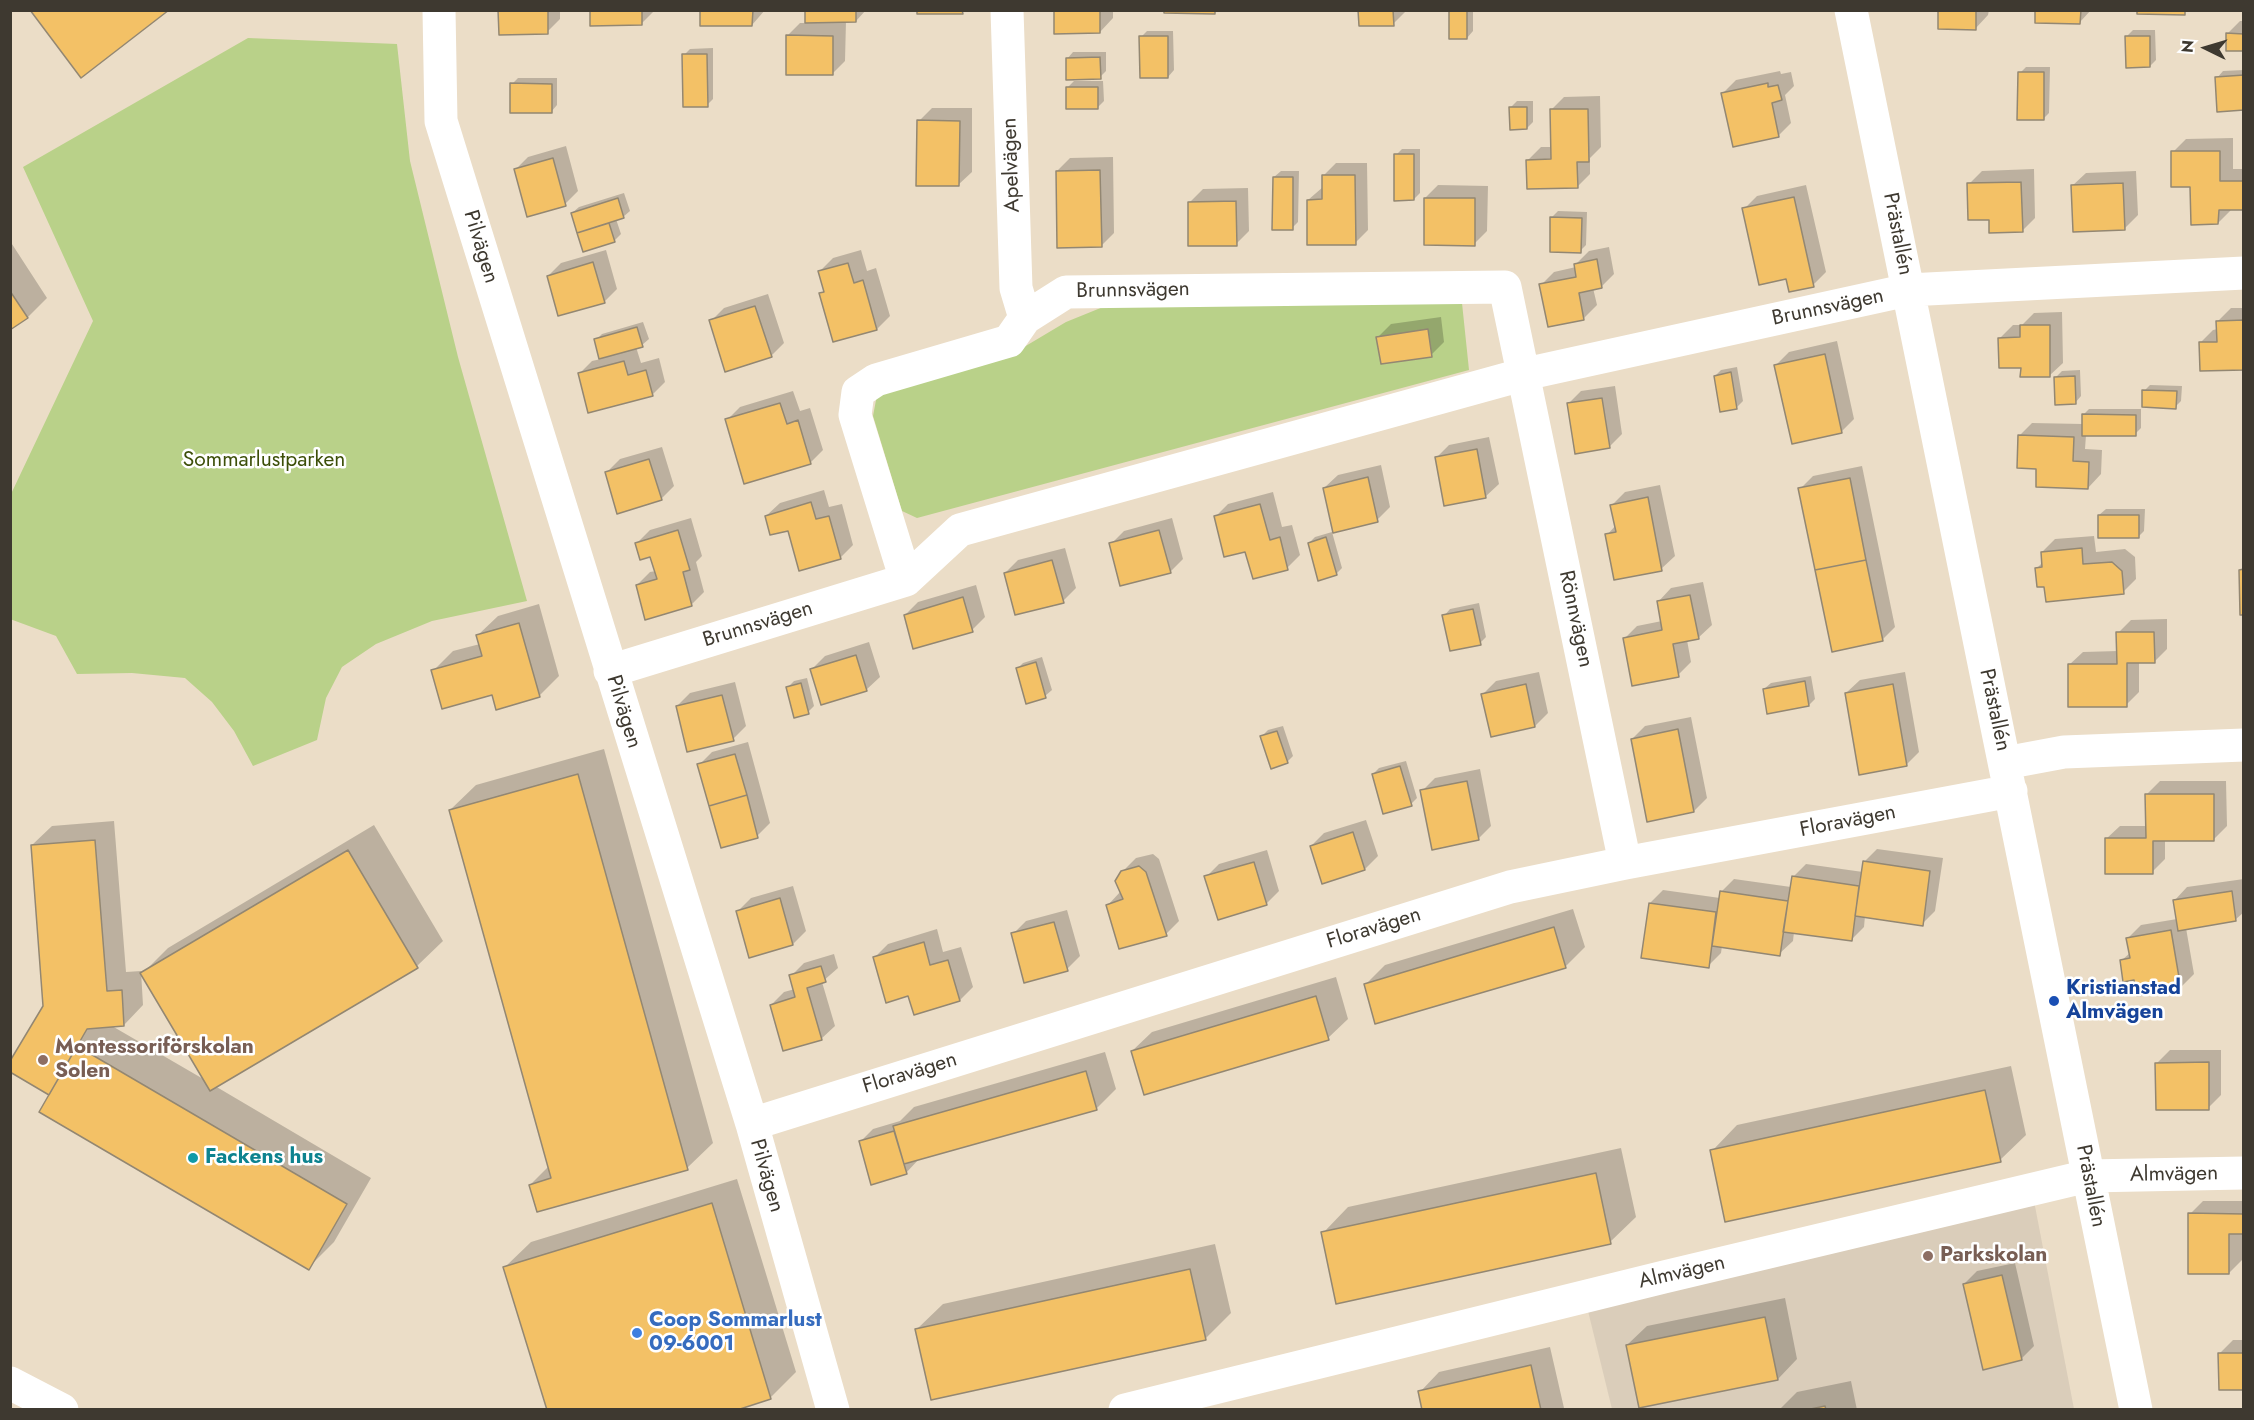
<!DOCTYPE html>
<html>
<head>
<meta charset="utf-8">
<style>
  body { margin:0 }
  #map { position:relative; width:2254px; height:1420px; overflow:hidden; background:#ebddc7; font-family:Jost,sans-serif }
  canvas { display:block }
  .frame { position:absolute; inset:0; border:12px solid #3e3930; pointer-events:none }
  .north { position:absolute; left:2176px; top:18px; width:60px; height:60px; -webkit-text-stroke:4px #fff; paint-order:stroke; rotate:275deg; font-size:16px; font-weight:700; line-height:24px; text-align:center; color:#3e3930 }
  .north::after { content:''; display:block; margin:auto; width:21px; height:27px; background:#3e3930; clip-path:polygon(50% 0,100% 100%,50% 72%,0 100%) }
</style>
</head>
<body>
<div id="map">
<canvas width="2254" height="1420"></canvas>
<div class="frame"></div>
<div class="north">N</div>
</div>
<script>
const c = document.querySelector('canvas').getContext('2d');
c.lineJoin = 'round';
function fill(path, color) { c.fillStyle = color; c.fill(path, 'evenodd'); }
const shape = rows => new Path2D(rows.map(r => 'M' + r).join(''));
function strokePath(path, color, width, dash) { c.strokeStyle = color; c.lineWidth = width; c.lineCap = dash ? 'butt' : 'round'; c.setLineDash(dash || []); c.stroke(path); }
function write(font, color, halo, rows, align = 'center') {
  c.font = font + ' Jost,sans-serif'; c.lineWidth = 5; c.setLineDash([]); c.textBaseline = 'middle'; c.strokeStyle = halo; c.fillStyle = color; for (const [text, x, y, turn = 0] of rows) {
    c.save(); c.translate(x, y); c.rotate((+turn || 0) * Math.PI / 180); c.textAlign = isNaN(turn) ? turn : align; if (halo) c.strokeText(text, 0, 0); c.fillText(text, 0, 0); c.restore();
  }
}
fill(shape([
  [2034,1201,2074,1409,1612,1409,1588,1311]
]), '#dacdba');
fill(shape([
  [248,38,397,44,410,161,458,357,527,601,432,621,376,644,342,667,326,698,317,740,253,766,234,731,212,702,185,678,132,673,77,674,56,636,10,619,11,494,93,321,23,167],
  [1462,303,1469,370,917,518,902,511,873,416,877,395,1014,353,1066,322,1103,307]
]), '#b9d189');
fill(shape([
  [500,10,560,10,560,19,547,32],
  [591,10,655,10,642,23],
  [702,10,765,10,752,25],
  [807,10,866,10,856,21,846,21,845,61,832,74,787,36,800,23,807,23],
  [1056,10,1113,10,1113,18,1100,32],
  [1360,10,1406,10,1406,11,1393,24],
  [1450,10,1473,10,1473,31,1467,38],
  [1940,10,1989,10,1988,15,1975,29],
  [2036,10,2091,10,2080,22],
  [2240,21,2244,21,2244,50,2227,34],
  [2133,30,2155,30,2156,60,2150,66,2127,36],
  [1147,31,1173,31,1174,70,1168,77,1141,37],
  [713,48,713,99,707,105,684,55,690,49],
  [1073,52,1106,52,1106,71,1100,77,1067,59],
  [2026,67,2050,67,2049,113,2043,119,2020,73],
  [2244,70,2244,109,2217,78,2223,71],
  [1780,71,1781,74,1791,72,1794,86,1785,95,1791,123,1778,136,1723,93,1736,80],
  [518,78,557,78,557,105,551,112,512,84],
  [1074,81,1103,81,1104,101,1098,107,1067,88],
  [1600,96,1601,147,1590,158,1590,174,1577,187,1528,160,1541,147,1552,147,1551,110,1564,97],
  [1517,101,1533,101,1533,122,1527,128,1511,107],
  [932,108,972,108,972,172,958,185,919,121],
  [2233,138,2233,169,2244,169,2244,207,2231,210,2218,223,2192,185,2173,152,2186,139],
  [566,146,578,191,565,204,515,170,528,157],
  [1402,149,1420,149,1420,193,1414,199,1396,155],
  [1113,157,1114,233,1101,246,1057,171,1070,158],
  [1336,163,1367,163,1368,230,1355,243,1308,200,1323,187,1323,176],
  [2034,169,2035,218,2022,231,1990,218,1969,184,1982,171],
  [1281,171,1299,171,1298,222,1292,228,1274,177],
  [2136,171,2138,215,2124,229,2072,186,2086,173],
  [1438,185,1488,186,1487,231,1474,244,1425,198],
  [1806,185,1826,272,1813,285,1787,277,1744,209,1757,196],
  [1248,188,1249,231,1236,244,1190,202,1203,189],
  [624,193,630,211,623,217,616,219,621,234,614,241,584,250,572,213,579,207],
  [1558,211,1587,212,1586,245,1580,251,1552,217],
  [10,241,47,298,28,317,10,328],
  [1609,247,1614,274,1601,287,1593,288,1597,305,1584,318,1541,285,1554,272,1576,267,1576,264,1589,251],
  [606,250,617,289,604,302,548,276,561,263],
  [861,250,867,271,876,268,890,316,877,329,821,294,825,290,820,271,833,258],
  [768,294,784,343,771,356,711,321,724,308],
  [2231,308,2244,308,2244,368,2200,343,2213,330,2218,329,2218,321],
  [2062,312,2063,363,2049,376,2022,367,2000,338,2013,325,2022,325,2034,313],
  [1441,317,1444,342,1431,355,1378,337,1391,324],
  [643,322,649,339,642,345,636,347,641,363,659,358,665,382,652,395,579,374,592,361,601,359,596,340,602,334],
  [1837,341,1854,419,1841,432,1776,365,1789,352],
  [1737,367,1743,401,1737,407,1715,376,1721,370],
  [2080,370,2081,396,2075,403,2056,377,2062,371],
  [2150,385,2182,386,2181,401,2175,407,2144,391],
  [1615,386,1622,434,1609,447,1568,404,1581,391],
  [793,391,800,411,810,408,823,450,810,463,727,420,740,407],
  [2089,409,2141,409,2141,428,2135,434,2086,435,2085,449,2102,450,2101,474,2088,488,2038,467,2019,436,2032,423,2083,424,2083,415],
  [1489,437,1499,484,1485,497,1436,458,1449,445],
  [662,447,674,486,661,499,607,472,620,459],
  [1381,465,1390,507,1377,520,1324,488,1338,475],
  [1862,466,1895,627,1882,640,1800,489,1813,476],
  [1660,485,1675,556,1661,569,1607,535,1616,525,1612,505,1625,492],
  [824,490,829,507,842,504,853,545,840,558,766,516,780,503],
  [1273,492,1282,527,1292,525,1300,555,1287,568,1246,550,1215,517,1228,504],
  [2106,509,2145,509,2144,531,2138,537,2099,515],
  [691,518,702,556,696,562,704,592,691,605,637,585,650,572,656,571,651,555,637,543,650,530],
  [1172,518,1183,559,1170,572,1111,544,1124,531],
  [1332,532,1342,568,1336,574,1309,543,1315,537],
  [2094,536,2096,552,2125,549,2135,557,2136,579,2123,592,2045,585,2037,568,2043,562,2042,552,2055,539],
  [1065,548,1076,588,1063,601,1005,573,1018,560],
  [1703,582,1712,625,1698,638,1687,640,1691,662,1678,675,1624,639,1637,626,1662,621,1658,602,1671,588],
  [976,585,985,617,972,630,905,615,918,602],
  [1479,603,1486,637,1480,643,1444,616,1450,609],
  [539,604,559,676,539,696,493,693,433,671,453,651,480,644,478,635,498,616],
  [2167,619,2167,649,2154,662,2139,662,2139,692,2126,705,2069,665,2083,652,2118,651,2118,633,2131,620],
  [869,642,880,677,866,690,812,669,825,656],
  [1042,657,1052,690,1045,696,1017,669,1023,663],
  [1539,672,1548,713,1535,726,1483,694,1496,681],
  [1905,672,1919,752,1906,765,1846,693,1860,680],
  [1811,676,1815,699,1809,705,1764,689,1771,683],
  [807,678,814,706,808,712,787,688,794,681],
  [735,682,746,726,733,739,677,706,690,693],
  [1691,717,1707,798,1694,811,1632,739,1645,726],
  [1283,726,1293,756,1287,762,1262,736,1268,730],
  [748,742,770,823,757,836,699,765,712,752],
  [604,749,713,1143,687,1168,530,1185,549,1166,450,810,476,785],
  [1406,761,1417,798,1411,804,1373,774,1379,768],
  [1480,769,1491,826,1478,839,1422,791,1435,778],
  [2160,781,2226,781,2227,826,2214,839,2165,839,2165,859,2152,872,2106,839,2120,826,2147,826,2147,794],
  [1366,820,1378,856,1365,869,1323,882,1311,846,1324,833],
  [114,821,126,972,141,971,143,1005,124,1025,112,1026,205,1080,142,974,168,948,374,825,443,941,417,966,215,1086,371,1178,334,1242,308,1268,51,1094,32,845,52,826],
  [1877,849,1943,858,1935,911,1922,924,1865,916,1864,927,1851,940,1794,932,1793,941,1779,954,1722,946,1721,953,1708,966,1650,903,1663,890,1720,898,1721,892,1734,879,1791,887,1793,877,1806,864,1863,872,1864,862],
  [1267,850,1279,891,1266,904,1206,877,1219,864],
  [1153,854,1159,859,1179,921,1166,934,1108,905,1121,891,1122,872,1136,858],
  [2244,879,2244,912,2235,920,2186,928,2194,974,2181,987,2135,978,2121,961,2131,952,2128,938,2141,925,2177,919,2174,901,2187,887],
  [793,886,806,931,793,944,738,911,751,898],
  [1573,909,1585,947,1565,967,1365,985,1385,965],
  [1067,910,1080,956,1067,969,1013,934,1026,921],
  [937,929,943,952,961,947,973,987,960,1000,909,995,875,957,888,944],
  [834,954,838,968,822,982,835,1026,821,1039,771,1005,784,992,795,989,791,976,804,963],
  [1336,977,1348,1019,1328,1038,1132,1051,1152,1032],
  [2170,1050,2221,1050,2221,1095,2208,1108,2156,1064],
  [1105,1052,1116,1089,1096,1109,919,1159,906,1173,860,1142,873,1129,900,1121,914,1107],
  [2011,1066,2026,1135,2000,1160,1712,1151,1737,1125],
  [1621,1148,1636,1217,1610,1242,1323,1233,1348,1207],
  [737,1179,796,1372,770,1398,505,1267,531,1242],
  [2203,1201,2244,1201,2242,1260,2229,1273,2190,1214],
  [1215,1244,1231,1313,1205,1339,917,1329,943,1304],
  [2015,1263,2034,1346,2021,1359,1964,1284,1977,1271],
  [1785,1298,1797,1359,1778,1379,1627,1345,1647,1326],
  [2233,1340,2244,1340,2244,1388,2220,1353],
  [1550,1347,1564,1408,1563,1410,1424,1410,1420,1392,1439,1372],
  [1851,1381,1857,1410,1779,1410,1797,1392]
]), '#0003');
const building = shape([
  [30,10,169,10,81,78,30,10],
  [498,10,548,10,548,34,499,35,498,10],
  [590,10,642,10,642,25,590,26,590,10],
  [700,10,753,10,752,26,700,26,700,10],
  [805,10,856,10,856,22,805,23,805,10],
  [917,10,962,10,963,14,917,14,917,10],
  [1054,10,1100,10,1100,33,1054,34,1054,10],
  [1164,10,1215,10,1215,14,1164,13,1164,10],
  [1266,10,1315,10,1315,11,1266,11,1266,10],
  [1358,10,1393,10,1394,26,1359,26,1358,10],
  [1449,10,1467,10,1467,39,1449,39,1449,10],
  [1938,10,1976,10,1976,30,1938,29,1938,10],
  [2035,10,2081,10,2080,24,2035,23,2035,10],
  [2137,10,2185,10,2185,15,2137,14,2137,10],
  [2226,33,2244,34,2244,51,2226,51,2226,33],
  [786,35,833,36,833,75,786,75,786,35],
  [1139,36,1168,36,1168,78,1140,78,1139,36],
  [2125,36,2150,36,2150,67,2126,68,2125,36],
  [682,54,707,54,708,107,683,107,682,54],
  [1100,57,1101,79,1066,80,1066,58,1100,57],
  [2018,72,2044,72,2044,120,2017,120,2018,72],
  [2244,75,2244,110,2217,112,2215,77,2244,75],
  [510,83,552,84,552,113,510,113,510,83],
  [1768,83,1768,87,1778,85,1782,100,1772,103,1779,137,1733,147,1721,93,1768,83],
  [1066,87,1098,87,1098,109,1066,109,1066,87],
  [1509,107,1527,107,1527,129,1510,130,1509,107],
  [1550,109,1588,109,1589,162,1577,162,1578,188,1527,189,1526,160,1551,159,1550,109],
  [917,120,960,121,959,186,916,186,917,120],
  [2171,151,2220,151,2220,181,2243,181,2243,210,2219,210,2218,224,2191,225,2190,187,2171,187,2171,151],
  [1394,154,1414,154,1414,200,1394,201,1394,154],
  [553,158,566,206,527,217,514,169,553,158],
  [1100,170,1102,247,1057,248,1056,171,1100,170],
  [1322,175,1355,175,1356,245,1307,245,1307,200,1322,199,1322,175],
  [1273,177,1293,177,1293,230,1272,230,1273,177],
  [2021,182,2023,232,1989,233,1989,220,1968,220,1967,183,2021,182],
  [2123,183,2125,230,2073,232,2071,185,2123,183],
  [1794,197,1814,287,1789,292,1786,279,1759,285,1742,208,1794,197],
  [618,198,624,218,577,233,571,213,618,198],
  [1424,198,1475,198,1475,246,1424,245,1424,198],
  [1236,201,1237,246,1188,246,1188,202,1236,201],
  [1550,217,1582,218,1581,253,1550,252,1550,217],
  [609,223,615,242,583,252,577,233,609,223],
  [1597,259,1602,288,1579,293,1584,320,1548,327,1539,284,1576,277,1574,264,1597,259],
  [593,262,605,303,558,316,547,276,593,262],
  [848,263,854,283,863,280,877,330,833,342,819,293,824,292,818,271,848,263],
  [10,291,28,318,10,330,10,291],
  [755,306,772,357,725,372,709,320,755,306],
  [2244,320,2244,370,2200,371,2199,342,2217,342,2216,321,2244,320],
  [2020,325,2050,325,2050,377,2020,377,2021,368,1999,368,1998,338,2020,337,2020,325],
  [637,327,643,347,599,359,594,339,637,327],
  [1428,329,1432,357,1381,364,1376,337,1428,329],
  [1825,354,1842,433,1792,444,1774,365,1825,354],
  [624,361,628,375,646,370,653,396,588,413,578,373,624,361],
  [1731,372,1737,409,1720,412,1714,376,1731,372],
  [2075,376,2076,404,2055,405,2054,377,2075,376],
  [2142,390,2177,391,2176,409,2142,407,2142,390],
  [1602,398,1610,448,1575,454,1567,403,1602,398],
  [780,403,787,424,798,420,811,464,744,484,725,419,780,403],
  [2082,414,2136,415,2136,436,2082,436,2082,414],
  [2018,435,2074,437,2073,461,2089,462,2088,489,2036,487,2036,469,2017,468,2018,435],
  [1477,449,1486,498,1444,506,1435,457,1477,449],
  [649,459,662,500,617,514,605,472,649,459],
  [1368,477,1378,522,1333,533,1323,488,1368,477],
  [1850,478,1866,560,1815,570,1798,488,1850,478],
  [1648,497,1662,571,1614,580,1605,534,1616,532,1610,505,1648,497],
  [811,502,816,519,829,516,841,559,799,571,788,531,770,535,765,516,811,502],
  [1260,504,1270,540,1280,537,1288,570,1253,579,1245,552,1224,557,1214,516,1260,504],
  [2098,515,2139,515,2139,538,2098,538,2098,515],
  [678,530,690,570,683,572,692,606,645,620,636,585,657,579,650,557,640,560,635,543,678,530],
  [1159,530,1171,573,1120,586,1109,543,1159,530],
  [1326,537,1337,575,1318,581,1308,543,1326,537],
  [2082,548,2083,564,2112,562,2122,571,2124,594,2046,602,2044,587,2037,587,2035,568,2042,567,2041,552,2082,548],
  [1052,560,1064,603,1015,615,1004,573,1052,560],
  [1866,560,1883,641,1832,652,1815,570,1866,560],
  [2244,569,2244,615,2240,615,2239,570,2244,569],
  [1690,595,1699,639,1673,644,1679,677,1632,686,1623,638,1662,630,1657,601,1690,595],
  [963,597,973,632,913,649,904,615,963,597],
  [1473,609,1481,645,1450,651,1442,615,1473,609],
  [519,623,540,697,496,710,492,695,442,709,431,670,482,656,476,635,519,623],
  [2116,632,2154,632,2155,663,2127,663,2127,707,2068,707,2068,664,2117,664,2116,632],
  [856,655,867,691,821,705,810,669,856,655],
  [1036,662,1046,698,1026,704,1016,668,1036,662],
  [1805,681,1809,706,1767,714,1763,689,1805,681],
  [801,683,809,714,794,718,786,687,801,683],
  [1526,684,1535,727,1491,737,1481,694,1526,684],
  [1893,684,1907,766,1859,775,1845,693,1893,684],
  [722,695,734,741,687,752,676,706,722,695],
  [1678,729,1694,812,1647,822,1631,739,1678,729],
  [1277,731,1288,763,1271,769,1260,736,1277,731],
  [735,754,747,795,709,806,697,764,735,754],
  [1400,766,1412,806,1383,814,1372,774,1400,766],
  [578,774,688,1170,537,1212,529,1185,551,1178,449,810,578,774],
  [1467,781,1479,840,1432,850,1420,790,1467,781],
  [2145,794,2214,794,2214,841,2153,841,2153,874,2105,874,2105,838,2146,838,2145,794],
  [747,795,758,838,721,848,709,806,747,795],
  [1353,832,1365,870,1322,884,1310,846,1353,832],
  [95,840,107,991,122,990,124,1026,87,1029,49,1095,10,1072,10,1061,43,1006,31,845,95,840],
  [348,850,418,968,210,1091,140,973,348,850],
  [1863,861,1930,871,1923,926,1855,916,1863,861],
  [1254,862,1267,905,1218,920,1204,876,1254,862],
  [1139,866,1146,872,1167,936,1119,949,1106,905,1123,899,1115,881,1121,871,1139,866],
  [1792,876,1859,886,1852,941,1783,932,1792,876],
  [1720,891,1788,901,1780,956,1712,946,1720,891],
  [2232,891,2236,921,2178,931,2173,900,2232,891],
  [780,898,793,945,749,958,736,911,780,898],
  [1649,903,1716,912,1709,968,1641,958,1649,903],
  [1054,922,1068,971,1024,983,1011,933,1054,922],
  [1554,927,1566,968,1375,1024,1364,984,1554,927],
  [2171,930,2181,989,2137,996,2134,980,2123,982,2120,960,2130,958,2126,938,2171,930],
  [924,942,930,965,948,960,960,1001,914,1015,908,996,886,1003,873,957,924,942],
  [821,966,826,982,807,988,822,1040,783,1051,770,1005,795,997,789,975,821,966],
  [1316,996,1329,1040,1144,1095,1131,1051,1316,996],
  [77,1046,347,1204,309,1270,39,1112,77,1046],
  [2209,1062,2209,1110,2156,1110,2155,1063,2209,1062],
  [1086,1071,1097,1110,904,1164,893,1126,1086,1071],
  [1985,1090,2001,1162,1725,1222,1710,1150,1985,1090],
  [894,1131,907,1174,871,1185,859,1141,894,1131],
  [1596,1173,1611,1244,1336,1304,1321,1232,1596,1173],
  [712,1203,771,1399,737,1410,547,1410,503,1267,712,1203],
  [2188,1213,2244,1214,2244,1234,2229,1234,2229,1274,2188,1274,2188,1213],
  [1190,1269,1206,1340,931,1400,915,1329,1190,1269],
  [2002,1275,2022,1360,1983,1370,1963,1284,2002,1275],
  [1765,1317,1778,1380,1639,1408,1626,1345,1765,1317],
  [2218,1353,2244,1353,2244,1390,2219,1390,2218,1353],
  [1531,1365,1541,1410,1422,1410,1418,1391,1531,1365],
  [1825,1406,1826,1410,1806,1410,1825,1406]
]);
fill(building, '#f3c166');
strokePath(building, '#938772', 1.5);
strokePath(shape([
  [439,10,441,121,752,1124,833,1410],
  [1007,10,1016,288,1025,318],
  [1851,10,2136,1410],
  [906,580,855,415,858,392,876,380,1009,341,1025,318,1066,292,1505,287,1625,863],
  [610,671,906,580,960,530,1525,374,1908,290,2244,273],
  [2005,763,2064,752,2244,745],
  [752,1124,1510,887,1625,863,2011,791],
  [10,1383,62,1410],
  [1125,1410,1664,1277,2088,1176,2244,1173]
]), '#fff', 33);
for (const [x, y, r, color] of [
  [2054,1001,6,"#1a4fb4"],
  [43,1060,6,"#8d6e63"],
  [193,1158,6,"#0f9aa8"],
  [1928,1256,6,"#8d6e63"],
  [637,1333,6,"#3f7fe0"]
]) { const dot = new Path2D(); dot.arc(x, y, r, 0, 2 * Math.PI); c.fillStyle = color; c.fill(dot); strokePath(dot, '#fff', 2); }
write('21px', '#3e3930', '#fff', [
  ["Apelvägen",1012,165,-92],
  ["Prästallén",1897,234,79],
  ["Pilvägen",480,247,73],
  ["Brunnsvägen",1133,291,-1],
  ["Brunnsvägen",1828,308,-12],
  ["Rönnvägen",1575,619,78],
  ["Brunnsvägen",758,625,-17],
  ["Prästallén",1994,710,78],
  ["Pilvägen",623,712,73],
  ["Floravägen",1848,822,-11],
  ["Floravägen",1374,929,-17],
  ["Floravägen",910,1074,-17],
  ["Almvägen",2174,1175,-1],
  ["Pilvägen",766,1176,74],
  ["Prästallén",2090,1186,79],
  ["Almvägen",1682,1273,-13]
]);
write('21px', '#3d4f09', '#fff', [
  ["Sommarlustparken",264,461]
]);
write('bold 21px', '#164399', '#fff', [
  ["Kristianstad",2066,989],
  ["Almvägen",2066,1013]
], 'left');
write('bold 21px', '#785e54', '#fff', [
  ["Montessoriförskolan",55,1048],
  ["Solen",55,1072],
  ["Parkskolan",1940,1256]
], 'left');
write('bold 21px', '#0d838f', '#fff', [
  ["Fackens hus",205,1158]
], 'left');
write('bold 21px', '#366cbe', '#fff', [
  ["Coop Sommarlust",649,1321],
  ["09-6001",649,1345]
], 'left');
</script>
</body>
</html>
